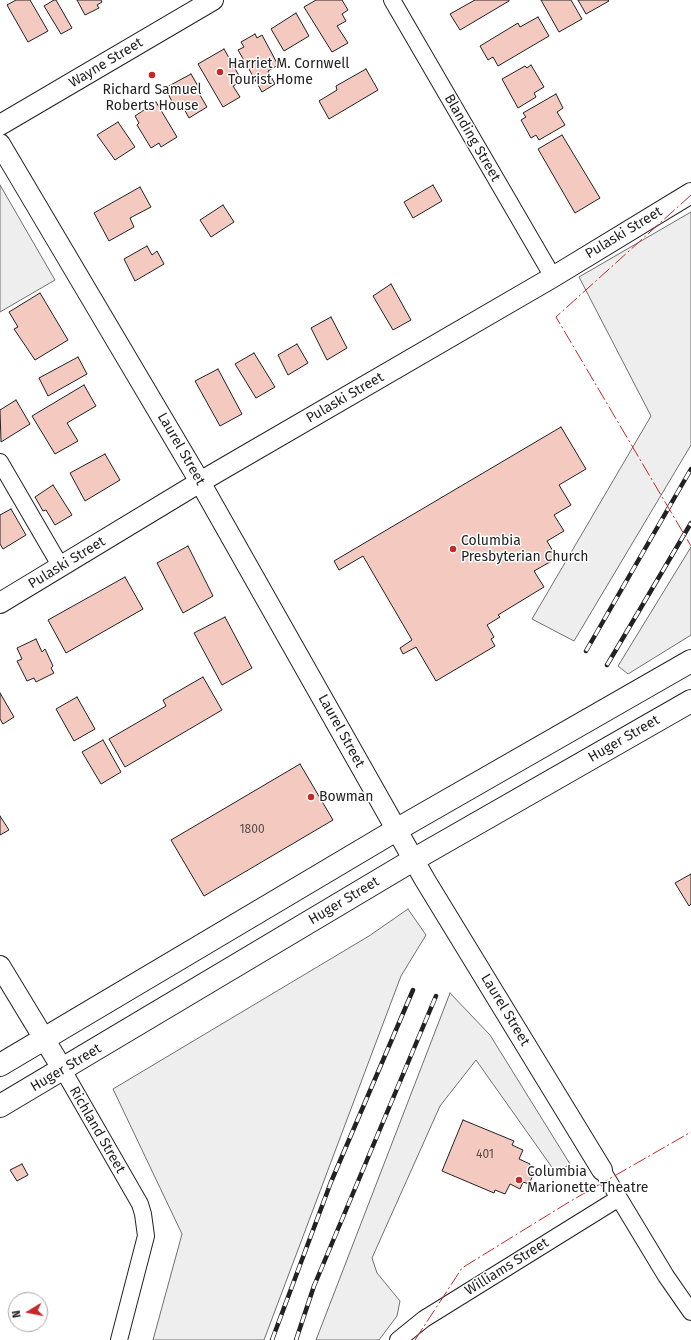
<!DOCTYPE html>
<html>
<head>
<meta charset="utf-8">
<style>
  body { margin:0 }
  #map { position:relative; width:691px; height:1340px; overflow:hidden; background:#fff; font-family:"Fira Sans",sans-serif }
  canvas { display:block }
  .north { position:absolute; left:8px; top:1292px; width:40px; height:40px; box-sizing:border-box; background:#fff; border:1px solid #a7a7a7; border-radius:50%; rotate:260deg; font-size:11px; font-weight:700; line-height:16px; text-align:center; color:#222 }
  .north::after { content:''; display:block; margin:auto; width:14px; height:18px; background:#c62828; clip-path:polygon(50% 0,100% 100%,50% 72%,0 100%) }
</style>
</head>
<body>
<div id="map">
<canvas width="691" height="1340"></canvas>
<div class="north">N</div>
</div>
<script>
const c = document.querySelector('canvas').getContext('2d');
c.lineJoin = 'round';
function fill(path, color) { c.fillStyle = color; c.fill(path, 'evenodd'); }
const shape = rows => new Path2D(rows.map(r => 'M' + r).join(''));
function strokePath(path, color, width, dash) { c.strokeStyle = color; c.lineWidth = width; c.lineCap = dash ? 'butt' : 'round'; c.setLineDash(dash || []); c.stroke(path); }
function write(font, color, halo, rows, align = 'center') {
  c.font = font + ' "Fira Sans",sans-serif'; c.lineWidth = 3; c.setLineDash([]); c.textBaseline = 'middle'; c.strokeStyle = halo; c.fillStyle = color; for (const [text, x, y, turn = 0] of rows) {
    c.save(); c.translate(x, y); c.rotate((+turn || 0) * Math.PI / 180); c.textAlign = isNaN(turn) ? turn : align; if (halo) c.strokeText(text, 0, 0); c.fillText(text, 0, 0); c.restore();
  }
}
const green = shape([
  [0,185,55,280,0,312,0,185],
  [691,212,691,445,574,641,532,619,651,416,579,277,691,212],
  [691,547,691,635,628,674,618,666,691,547],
  [408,909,426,935,401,976,264,1340,153,1340,182,1234,113,1089,369,936,408,909],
  [450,993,490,1035,570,1164,556,1173,476,1060,440,1106,372,1258,377,1273,400,1301,397,1316,379,1340,316,1340,450,993]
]);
fill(green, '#eee');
strokePath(green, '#6f6f6f', 1);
const building = shape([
  [16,0,30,0,48,31,28,42,7,5,16,0],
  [54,0,56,0,72,28,61,34,44,6,54,0],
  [77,0,101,0,102,2,97,5,99,8,85,15,77,0],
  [316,0,342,0,348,10,342,14,346,21,337,26,348,43,332,52,304,7,316,0],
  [475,0,509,0,509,1,460,30,450,14,475,0],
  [541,0,571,0,582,19,559,32,541,0],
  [578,0,608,0,609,1,586,14,578,0],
  [296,13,309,36,284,51,271,29,296,13],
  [538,17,549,36,498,66,493,57,488,60,480,46,518,23,520,27,538,17],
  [255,34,257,38,262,35,278,65,268,71,275,84,262,92,238,50,244,47,241,42,255,34],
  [224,49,242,81,233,86,240,97,223,107,198,64,224,49],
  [531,65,544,87,534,93,536,97,518,108,502,79,525,66,527,68,531,65],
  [366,69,378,90,329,119,319,101,337,90,336,86,366,69],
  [191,74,202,93,200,95,207,107,189,118,182,105,176,109,165,88,191,74],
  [556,94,563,108,557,112,565,125,539,140,536,135,531,138,521,120,526,117,523,113,556,94],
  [156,102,177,137,161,147,159,143,151,148,137,125,139,123,135,116,156,102],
  [118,122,135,147,115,160,97,135,118,122],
  [562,135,600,198,575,213,538,149,562,135],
  [433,185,442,201,413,218,404,202,433,185],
  [140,187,151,207,130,218,134,227,109,241,94,213,140,187],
  [223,205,234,222,211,237,200,220,223,205],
  [147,246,152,255,157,251,164,264,135,281,124,259,147,246],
  [391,284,411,320,393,330,373,296,391,284],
  [40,293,68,340,35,360,14,329,18,327,9,312,40,293],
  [331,317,347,348,327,360,311,328,331,317],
  [297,344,308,363,288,375,278,355,297,344],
  [254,353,275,387,256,398,235,364,254,353],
  [78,357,87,374,48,396,39,378,78,357],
  [218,369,242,414,220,426,195,381,218,369],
  [84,385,96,406,67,423,78,441,55,454,32,416,84,385],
  [16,400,30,424,1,442,0,410,16,400],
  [561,427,586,469,559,485,571,505,554,515,564,531,547,541,557,558,534,571,544,587,498,615,500,617,487,625,494,637,491,639,495,646,436,681,416,647,403,654,400,648,412,640,363,556,339,570,334,561,561,427],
  [105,454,120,480,85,501,70,473,105,454],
  [53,485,72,515,55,525,46,510,43,511,35,497,53,485],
  [11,509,26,535,3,549,0,544,0,515,11,509],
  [188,546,213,596,183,613,157,563,188,546],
  [125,577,143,609,66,653,48,620,125,577],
  [225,617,252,668,222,685,194,633,225,617],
  [36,639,42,652,45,649,53,666,51,668,54,673,36,682,34,678,27,681,17,661,22,659,17,648,36,639],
  [203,677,222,710,125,767,109,739,166,706,163,700,203,677],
  [0,693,14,717,3,724,0,719,0,693],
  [77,697,95,729,74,741,56,709,77,697],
  [103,740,121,772,101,784,82,752,103,740],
  [300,764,333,820,204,896,171,840,300,764],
  [0,816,9,830,0,835,0,816],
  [691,874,691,904,689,906,675,883,691,874],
  [463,1120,514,1141,512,1145,523,1150,519,1159,530,1164,527,1171,534,1173,529,1184,523,1182,520,1189,510,1184,505,1194,495,1190,494,1193,442,1171,463,1120],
  [22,1164,28,1175,17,1181,10,1170,22,1164]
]);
fill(building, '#f3c9c0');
strokePath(building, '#222', 1);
const minor = shape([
  [392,0,553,277],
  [0,462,61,567],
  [63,1070,140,1204,143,1214,146,1236,119,1340],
  [602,1170,666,1276,691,1312],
  [398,1340,424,1319,619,1198]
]);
const tertiary = shape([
  [0,125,213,0],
  [0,144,200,482,425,880,602,1170],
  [0,603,200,482,553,277,691,193],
  [0,966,63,1070]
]);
const trunk = shape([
  [0,1065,396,830,691,661],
  [0,1106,413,860,691,701]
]);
strokePath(minor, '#222', 18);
strokePath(tertiary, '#222', 22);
strokePath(trunk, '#222', 24);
strokePath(minor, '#fff', 16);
strokePath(tertiary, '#fff', 20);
strokePath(trunk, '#fff', 22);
const rail = shape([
  [586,651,691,469],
  [607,665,691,523],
  [272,1340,331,1182,413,990],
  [296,1340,314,1286,436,996]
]);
strokePath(rail, '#222', 4.5);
strokePath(rail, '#fff', 3, [9]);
strokePath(shape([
  [691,195,556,317,691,546],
  [415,1340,462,1268,569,1202,691,1132]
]), '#c62828', 1, [14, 3, 2, 3]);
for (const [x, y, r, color] of [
  [220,72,4,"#c62828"],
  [152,75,4,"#c62828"],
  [453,549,4,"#c62828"],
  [311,797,4,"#c62828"],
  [519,1180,4,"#c62828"]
]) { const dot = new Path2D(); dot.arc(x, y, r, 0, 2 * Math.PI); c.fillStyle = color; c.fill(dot); strokePath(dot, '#fff', 1.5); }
write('12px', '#564c4a', null, [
  ["1800",252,830],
  ["401",485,1155]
]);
write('14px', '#222', '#fff', [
  ["Wayne Street",106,63,-31],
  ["Blanding Street",472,138,60],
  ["Pulaski Street",624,233,-31],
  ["Pulaski Street",345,398,-30],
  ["Laurel Street",181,449,60],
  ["Pulaski Street",67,563,-31],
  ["Laurel Street",341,731,61],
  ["Huger Street",624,739,-30],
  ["Huger Street",344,901,-31],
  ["Laurel Street",505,1010,59],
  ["Huger Street",66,1068,-31],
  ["Richland Street",97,1130,60],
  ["Williams Street",507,1267,-32]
]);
write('14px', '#222', '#fff', [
  ["Harriet M. Cornwell",228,64],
  ["Tourist Home",228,80],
  ["Richard Samuel",152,90,"center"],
  ["Roberts House",152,106,"center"],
  ["Columbia",461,541],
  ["Presbyterian Church",461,557],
  ["Bowman",319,797],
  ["Columbia",527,1172],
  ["Marionette Theatre",527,1188]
], 'left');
</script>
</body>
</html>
